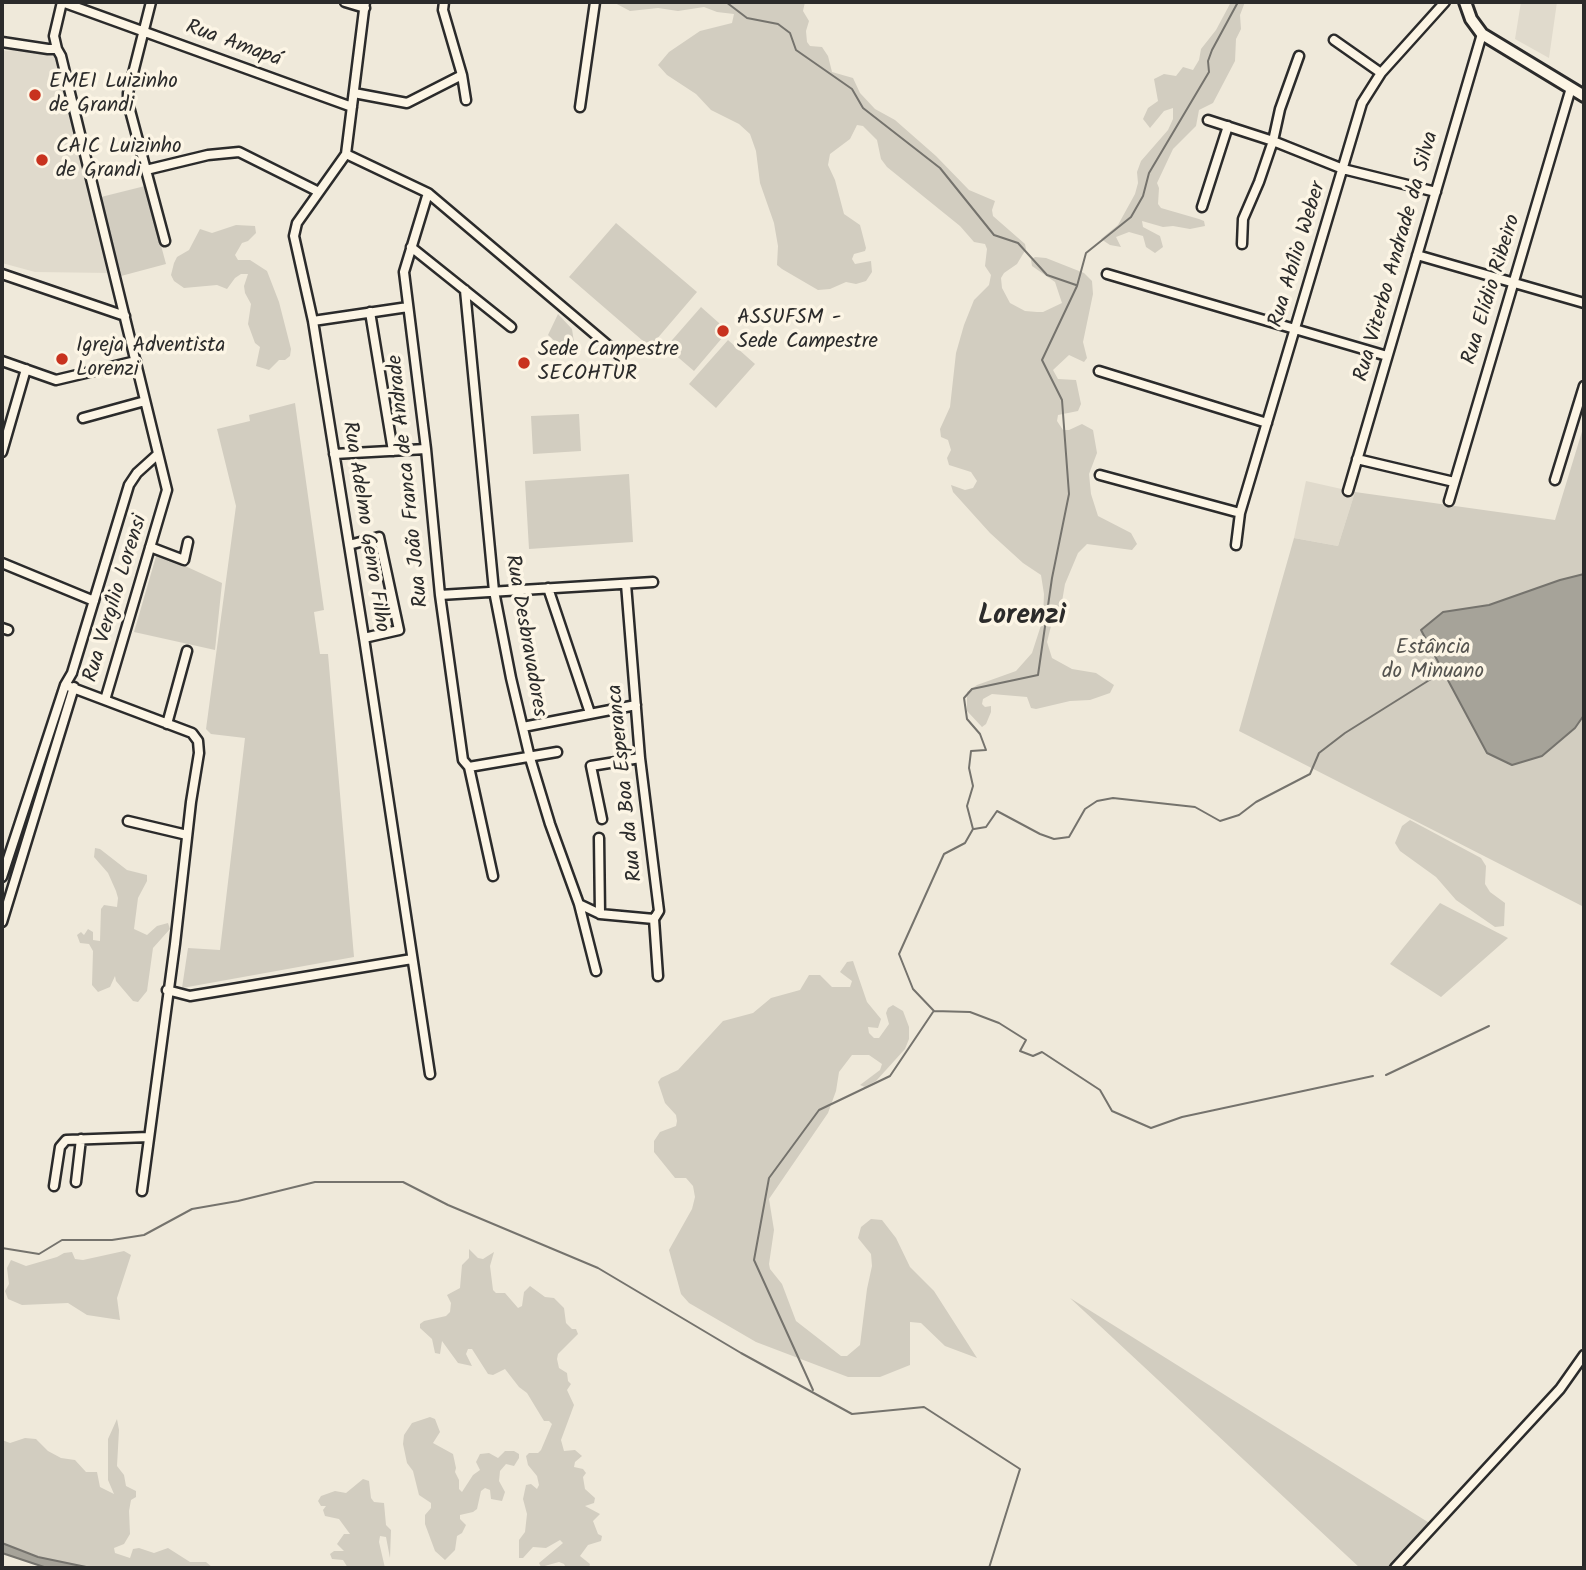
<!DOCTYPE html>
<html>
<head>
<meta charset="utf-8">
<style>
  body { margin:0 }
  #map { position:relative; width:1586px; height:1570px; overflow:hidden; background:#efe9da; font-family:Kalam,sans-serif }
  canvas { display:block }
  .frame { position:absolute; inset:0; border:4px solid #2b2b2b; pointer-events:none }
</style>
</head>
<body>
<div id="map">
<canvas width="1586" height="1570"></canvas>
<div class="frame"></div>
</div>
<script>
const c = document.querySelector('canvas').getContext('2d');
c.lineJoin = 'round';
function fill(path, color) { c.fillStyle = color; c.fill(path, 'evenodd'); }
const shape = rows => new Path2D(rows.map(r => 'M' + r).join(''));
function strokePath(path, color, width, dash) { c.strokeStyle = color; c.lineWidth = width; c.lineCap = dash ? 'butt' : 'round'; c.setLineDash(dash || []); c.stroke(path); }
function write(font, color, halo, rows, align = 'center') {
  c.font = font + ' Kalam,sans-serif'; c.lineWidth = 7; c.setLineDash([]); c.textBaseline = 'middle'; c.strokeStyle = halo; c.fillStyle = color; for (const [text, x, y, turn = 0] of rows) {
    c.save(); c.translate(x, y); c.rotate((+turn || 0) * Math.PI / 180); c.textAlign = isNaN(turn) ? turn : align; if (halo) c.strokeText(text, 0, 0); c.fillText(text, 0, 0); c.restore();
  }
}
fill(shape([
  [1521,2,1557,2,1549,58,1515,39],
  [13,49,56,57,112,273,35,272,2,263,2,50,8,51],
  [1306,481,1355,492,1338,546,1294,538]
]), '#e0dacc');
fill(shape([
  [613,2,805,2,803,11,809,21,806,31,807,42,810,46,822,47,828,56,832,72,853,78,860,93,875,109,895,120,936,156,969,190,995,201,992,210,993,216,1025,244,1026,249,1017,264,1004,273,1001,278,1002,288,1010,303,1025,311,1037,312,1043,312,1062,303,1055,282,1032,266,1031,260,1035,257,1046,258,1084,273,1092,281,1093,294,1083,342,1087,358,1084,362,1069,355,1053,370,1058,379,1076,380,1081,404,1078,411,1058,415,1057,421,1063,430,1069,430,1082,424,1093,430,1097,453,1089,474,1091,494,1098,516,1131,533,1137,544,1132,550,1087,544,1078,553,1065,584,1059,619,1056,624,1051,626,1047,642,1052,658,1072,669,1096,673,1114,685,1110,693,1090,700,1070,701,1036,709,1031,708,1027,697,992,694,983,699,982,704,985,707,991,706,991,712,986,724,982,727,967,711,967,692,977,685,1016,671,1032,653,1043,619,1044,594,1041,575,1023,563,990,533,953,492,951,485,965,490,973,488,977,481,971,472,949,465,947,458,951,450,948,440,941,437,940,429,950,407,956,353,964,325,974,300,989,285,991,275,985,266,987,249,985,244,974,242,960,226,887,167,881,159,877,140,863,126,857,125,850,139,830,154,828,165,835,180,844,214,860,225,866,248,865,251,854,254,852,259,855,264,871,261,872,272,866,281,856,284,846,282,830,289,818,290,782,269,777,265,778,246,774,223,760,183,756,151,750,134,739,124,711,110,696,94,667,75,658,65,669,52,700,31,732,23,734,14,717,12,704,7,678,11,658,8,630,11],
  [1231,2,1245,2,1240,15,1241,29,1236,39,1235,61,1213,103,1199,110,1196,126,1173,149,1157,183,1159,188,1158,204,1161,208,1199,219,1204,221,1205,226,1190,229,1173,226,1163,227,1142,221,1143,227,1160,236,1163,247,1155,253,1146,247,1143,236,1129,232,1116,237,1121,247,1110,245,1101,239,1118,225,1135,194,1138,183,1137,172,1141,161,1168,130,1173,119,1173,108,1164,111,1150,128,1143,119,1148,108,1158,101,1154,79,1164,74,1176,76,1183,67,1193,70,1199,60,1201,49,1216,30],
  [145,186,166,264,121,276,101,197],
  [616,223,697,292,650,347,569,277],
  [236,225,255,226,256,233,248,241,242,243,235,255,238,260,250,260,267,271,279,302,291,349,290,356,285,360,279,360,269,370,256,366,260,347,255,343,248,324,251,304,245,293,244,286,248,274,241,274,235,278,227,289,217,285,184,288,174,281,171,275,174,263,177,257,189,250,200,229,212,233],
  [701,307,728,331,694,371,666,347],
  [558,314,572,329,575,349,572,357,548,335],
  [728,340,755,364,716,408,689,384],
  [295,403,324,610,314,612,320,654,328,654,354,957,182,988,188,948,220,950,245,738,211,734,206,729,236,506,217,429,250,421,249,415],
  [579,414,581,451,533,454,531,416],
  [1584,425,1584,907,1239,731,1294,538,1338,546,1355,492,1555,520],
  [629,474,633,542,529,549,525,481],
  [157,553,222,583,215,650,134,632],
  [1410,820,1481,858,1486,866,1485,884,1490,892,1505,903,1504,926,1495,927,1456,900,1436,877,1400,851,1395,843,1402,826],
  [95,848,100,849,127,870,147,875,147,881,138,898,134,929,147,935,157,926,168,923,170,929,153,948,147,991,138,1002,133,1001,116,981,115,976,110,987,98,992,92,985,93,951,89,944,80,943,77,935,81,932,84,935,88,929,93,932,93,940,100,941,101,909,104,905,117,907,118,898,116,891,108,873,94,857],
  [1440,903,1508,938,1441,997,1390,964],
  [853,961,867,1002,881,1019,878,1028,868,1027,869,1033,874,1038,879,1038,889,1024,886,1013,888,1008,893,1005,903,1011,909,1027,909,1039,905,1049,876,1081,865,1087,860,1085,880,1070,882,1064,869,1055,852,1055,839,1072,836,1091,828,1113,769,1199,774,1230,769,1264,770,1269,782,1284,796,1321,841,1356,847,1356,860,1345,867,1289,872,1266,871,1254,858,1238,861,1227,871,1219,882,1220,896,1238,910,1267,934,1291,977,1358,945,1346,921,1323,910,1322,910,1365,880,1377,848,1377,756,1342,689,1303,681,1294,669,1250,692,1209,695,1197,693,1186,686,1178,675,1178,654,1152,654,1141,660,1132,676,1126,677,1121,676,1115,665,1103,658,1082,661,1078,678,1070,723,1021,753,1013,771,998,800,990,809,975,820,975,832,987,850,987,852,981,840,972,847,962],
  [469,1249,478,1258,483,1259,494,1252,490,1266,493,1290,496,1293,505,1293,518,1308,522,1306,524,1292,530,1286,545,1297,554,1298,564,1308,566,1323,572,1329,576,1329,578,1334,558,1354,557,1359,559,1368,567,1373,568,1381,571,1384,567,1390,574,1405,561,1440,564,1451,575,1450,582,1456,575,1462,574,1467,583,1469,586,1473,583,1477,585,1489,595,1498,594,1503,585,1506,600,1514,593,1521,598,1534,602,1536,601,1541,588,1545,580,1556,590,1564,589,1568,566,1568,564,1564,559,1562,541,1567,539,1563,563,1543,560,1540,546,1548,533,1547,523,1558,519,1558,519,1540,525,1532,527,1514,523,1499,526,1485,531,1484,537,1489,539,1485,537,1476,528,1465,526,1456,529,1453,538,1453,541,1450,552,1424,549,1421,544,1421,527,1393,519,1387,505,1369,493,1375,488,1374,472,1349,468,1349,466,1354,472,1366,458,1363,442,1341,440,1354,435,1353,432,1339,420,1328,420,1324,424,1321,446,1316,450,1312,451,1303,447,1295,460,1288,462,1265,469,1258],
  [124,1251,131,1255,117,1298,120,1320,87,1315,68,1303,22,1305,8,1299,5,1291,9,1284,7,1268,11,1260,26,1266,57,1257,64,1253,72,1252,75,1259,83,1260],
  [1070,1298,1431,1524,1389,1568,1360,1568],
  [430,1417,435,1419,440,1432,433,1443,453,1454,456,1468,455,1472,459,1480,459,1489,462,1492,473,1475,480,1470,476,1462,480,1454,489,1453,498,1458,505,1451,514,1451,519,1454,519,1458,514,1466,506,1464,500,1471,499,1481,505,1492,502,1501,491,1499,490,1490,485,1488,481,1491,477,1509,473,1512,460,1515,460,1519,466,1525,462,1533,457,1536,455,1550,445,1560,435,1551,425,1524,425,1515,431,1508,431,1503,419,1495,413,1471,407,1463,403,1444,404,1435,412,1423],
  [117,1419,119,1430,117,1466,124,1475,126,1486,136,1491,136,1497,131,1500,129,1511,130,1534,124,1544,114,1548,115,1553,130,1558,133,1549,139,1548,154,1553,168,1548,190,1562,206,1562,213,1568,91,1568,38,1557,2,1543,2,1440,10,1443,25,1438,36,1439,48,1451,61,1458,75,1460,86,1472,97,1472,100,1487,114,1494,108,1480,108,1439],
  [363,1479,369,1481,371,1498,374,1502,384,1503,386,1525,391,1530,390,1558,386,1537,380,1536,379,1542,385,1568,348,1568,343,1560,332,1559,330,1554,334,1551,344,1551,337,1544,344,1534,350,1534,339,1519,325,1516,323,1510,326,1506,321,1506,318,1501,321,1496,335,1491,346,1493]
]), '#d2cdc0');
const water = shape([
  [1584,574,1584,715,1575,728,1542,756,1512,765,1487,753,1421,630,1443,612,1489,605,1560,580,1584,574],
  [2,1543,38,1557,91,1568,47,1568,2,1553,2,1543]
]);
fill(water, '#a6a399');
strokePath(water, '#75736d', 2);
strokePath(shape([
  [726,2,747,18,778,24,790,33,796,50,852,89,863,108,940,168,994,235,1018,243,1047,275,1076,285],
  [1238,2,1212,50,1208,61,1209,72,1149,173,1143,196,1131,217,1086,253,1077,286,1042,360,1062,400,1069,494,1052,578,1038,675,972,689,964,698,967,719,980,734,986,750,971,751,969,768,973,786,967,806,973,829,965,843,944,854,899,954,913,989,934,1011,970,1012,999,1023,1026,1040,1020,1051,1033,1056,1042,1052,1100,1090,1112,1111,1151,1128,1182,1117,1373,1076],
  [974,829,986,827,997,811,1040,834,1054,839,1069,837,1085,809,1097,801,1113,798,1195,807,1220,821,1239,815,1256,802,1310,774,1319,753,1345,733,1431,679,1447,674],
  [1386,1075,1489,1026],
  [2,1248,39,1254,62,1240,112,1240,144,1235,192,1209,238,1201,315,1182,403,1182,448,1205,598,1268,741,1353,852,1414,924,1407,1020,1469,989,1568],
  [813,1390,754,1260,769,1178,819,1110,890,1076,933,1012]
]), '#75736d', 2);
const street = shape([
  [62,2,54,36,57,49,61,56,167,490,105,700],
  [62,2,352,107],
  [151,2,128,93,128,103,165,241],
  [345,2,365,8],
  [365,2,346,154,297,223,294,236,313,321,364,638,430,1074],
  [444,2,443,10,462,75,466,100],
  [1334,40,1381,73],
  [2,42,48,49,57,49],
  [354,93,407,103,462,75],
  [580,107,595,2],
  [1208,120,1273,141,1343,169,1436,192],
  [346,154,428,193,623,358],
  [146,170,208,155,239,152,319,192],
  [428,193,404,272,426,449,440,595,463,760,469,767,493,876],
  [1202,207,1228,126],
  [1242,244,1243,219,1259,182,1273,141,1280,109,1299,56],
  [411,247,511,327],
  [1417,255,1584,303],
  [2,274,125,316],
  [1107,274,1387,356],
  [465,290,494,591,511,678,530,758,550,824,579,904,600,914,654,919],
  [370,312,393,451],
  [313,321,408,307],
  [2,361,56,380,136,361],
  [1099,371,1267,423],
  [83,418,145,401],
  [2,452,26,369],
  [334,454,426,449],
  [1357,459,1454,482],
  [1100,475,1240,513],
  [1555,480,1584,386],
  [1348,491,1482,34],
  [1449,501,1571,88],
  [349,545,379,537,399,630,364,638],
  [1236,545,1240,513,1362,103,1381,73,1445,2],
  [150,547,184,560,188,542],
  [2,563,94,601],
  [626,584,640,758,659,911,654,919,658,976],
  [548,588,590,713],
  [440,595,653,582],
  [2,628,8,630],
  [65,685,192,733,198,741,199,753,191,802,175,944,142,1191],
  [167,724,187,651],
  [523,727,636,705],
  [469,767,557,752],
  [602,819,591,766,640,758],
  [128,821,187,835],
  [599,838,600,914],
  [2,877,65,685,72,673,129,485,137,473,158,454],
  [579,904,596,971],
  [2,922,74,687],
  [167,990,190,996,412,959],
  [76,1182,81,1139],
  [54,1186,60,1147,66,1140,149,1137],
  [1395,1568,1560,1389,1584,1355]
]);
const secondary = shape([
  [1465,2,1471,19,1482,34,1584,96]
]);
strokePath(street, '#2b2b2b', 13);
strokePath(secondary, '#2b2b2b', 16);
strokePath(street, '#fcf5e5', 8);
strokePath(secondary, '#fcf5e5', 10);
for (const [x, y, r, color] of [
  [35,95,7,"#c8321e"],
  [42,160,7,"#c8321e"],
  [723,331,7,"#c8321e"],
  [62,359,7,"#c8321e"],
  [524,363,7,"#c8321e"]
]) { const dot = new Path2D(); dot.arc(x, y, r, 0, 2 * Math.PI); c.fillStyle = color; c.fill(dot); strokePath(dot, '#fcf5e5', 2.5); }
write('21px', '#2b2b2b', '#fcf5e5', [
  ["Rua Amapá",233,45,20],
  ["Rua Abílio Weber",1299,255,-73],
  ["Rua Viterbo Andrade da Silva",1398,257,-74],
  ["Rua Elídio Ribeiro",1493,290,-73],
  ["Rua João Franca de Andrade",410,481,-96],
  ["Rua Adelmo Genro Filho",364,527,81],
  ["Rua Vergílio Lorensi",117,599,-73],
  ["Rua Desbravadores",524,636,80],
  ["Rua da Boa Esperanca",627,783,-96]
]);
write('21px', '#2b2b2b', '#fcf5e5', [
  ["EMEI Luizinho",49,83],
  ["de Grandi",49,107],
  ["CAIC Luizinho",56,148],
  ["de Grandi",56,172],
  ["ASSUFSM -",737,319],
  ["Sede Campestre",737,343],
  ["Igreja Adventista",76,347],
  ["Lorenzi",76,371],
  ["Sede Campestre",538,351],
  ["SECOHTUR",538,375]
], 'left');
write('21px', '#555450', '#fcf5e5', [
  ["Estância",1433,649],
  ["do Minuano",1433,673]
]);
write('bold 28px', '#2b2b2b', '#fcf5e5', [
  ["Lorenzi",1022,618]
]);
</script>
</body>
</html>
